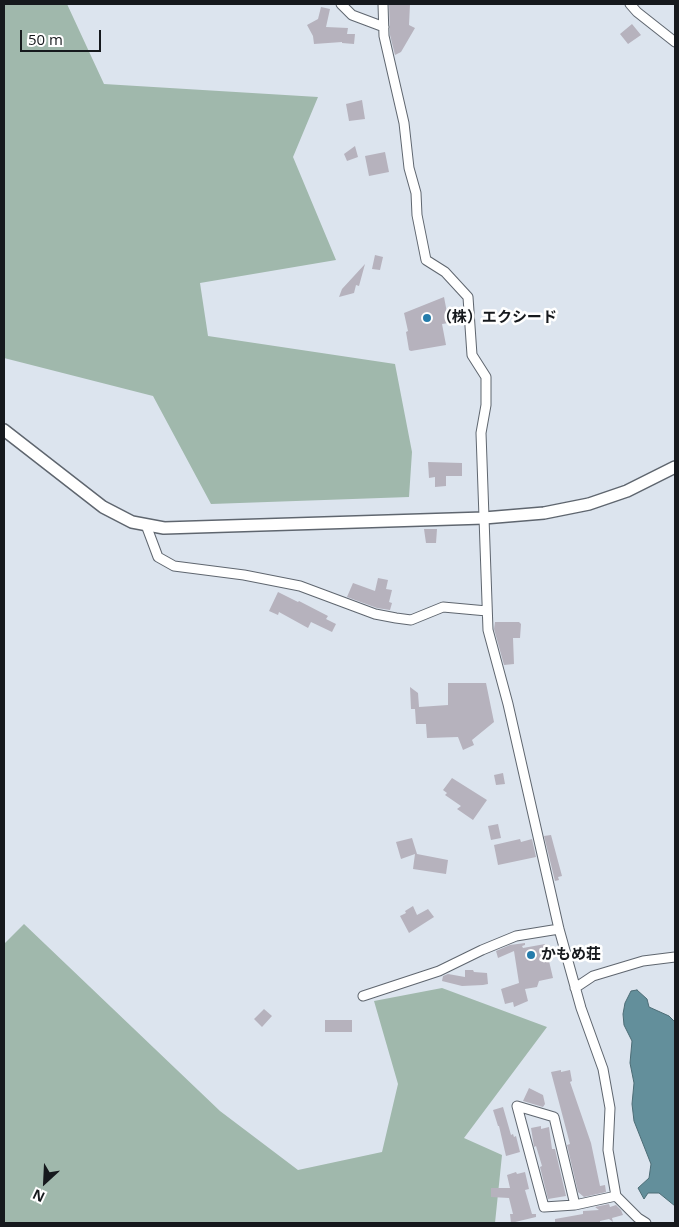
<!DOCTYPE html>
<html>
<head>
<meta charset="utf-8">
<style>
  body { margin:0 }
  #map { position:relative; width:679px; height:1227px; overflow:hidden; background:#dce4ee; font-family:"Open Sans",sans-serif }
  canvas { display:block }
  .frame { position:absolute; inset:0; border:5px solid #16191d; pointer-events:none }
  .north { position:absolute; left:20px; top:1157px; width:50px; height:50px; -webkit-text-stroke:4px #fff; paint-order:stroke; rotate:205deg; font-size:14px; font-weight:700; line-height:20px; text-align:center; color:#16191d }
  .north::after { content:''; display:block; margin:auto; width:18px; height:22px; background:#16191d; clip-path:polygon(50% 0,100% 100%,50% 72%,0 100%) }
  .scale { position:absolute; left:20px; top:30px; width:81px; height:22px; box-sizing:border-box; border:2px solid #16191d; border-top:0; padding-left:6px; font-size:15px; line-height:18px; white-space:nowrap; color:#16191d; -webkit-text-stroke:4px #fff; paint-order:stroke }
</style>
</head>
<body>
<div id="map">
<canvas width="679" height="1227"></canvas>
<div class="frame"></div>
<div class="north">N</div>
<div class="scale">50 m</div>
</div>
<script>
const c = document.querySelector('canvas').getContext('2d');
c.lineJoin = 'round';
function fill(path, color) { c.fillStyle = color; c.fill(path, 'evenodd'); }
const shape = rows => new Path2D(rows.map(r => 'M' + r).join(''));
function strokePath(path, color, width, dash) { c.strokeStyle = color; c.lineWidth = width; c.lineCap = dash ? 'butt' : 'round'; c.setLineDash(dash || []); c.stroke(path); }
function write(font, color, halo, rows, align = 'center') {
  c.font = font + ' "Open Sans","Noto Sans JP",sans-serif'; c.lineWidth = 5; c.setLineDash([]); c.textBaseline = 'middle'; c.strokeStyle = halo; c.fillStyle = color; for (const [text, x, y, turn = 0] of rows) {
    c.save(); c.translate(x, y); c.rotate((+turn || 0) * Math.PI / 180); c.textAlign = isNaN(turn) ? turn : align; if (halo) c.strokeText(text, 0, 0); c.fillText(text, 0, 0); c.restore();
  }
}
fill(shape([
  [4,4,67,4,104,84,318,97,293,157,336,260,200,283,208,336,395,364,412,452,409,497,211,504,153,396,4,358],
  [24,924,220,1111,298,1170,382,1152,398,1084,374,1001,442,988,547,1027,464,1138,502,1155,495,1223,4,1223,4,944]
]), '#a0b8ac');
const water = shape([
  [637,990,647,999,649,1007,669,1016,675,1022,675,1206,659,1193,648,1193,644,1199,638,1188,649,1178,651,1164,634,1121,632,1104,634,1083,630,1063,632,1041,624,1025,623,1014,625,1003,631,991,637,990]
]);
fill(water, '#638f9b');
strokePath(water, '#4c6c75', 1);
fill(shape([
  [389,4,410,4,409,25,415,28,401,52,395,55,390,35],
  [321,7,330,9,326,27,348,28,347,34,355,34,354,44,342,43,342,42,314,44,313,36,307,25,318,19],
  [632,24,641,35,628,44,620,34],
  [362,100,365,119,349,121,346,104],
  [355,146,358,157,347,161,344,154],
  [385,152,389,172,369,176,365,156],
  [375,255,383,257,380,270,372,269],
  [365,264,359,286,356,285,354,293,339,297,342,289],
  [444,297,449,323,442,324,446,345,411,351,409,350,406,332,408,331,404,313],
  [428,462,462,463,462,476,446,476,446,486,435,487,435,477,429,478],
  [424,529,437,529,436,543,426,543],
  [378,578,388,580,386,589,392,590,389,602,392,603,390,610,377,608,347,597,353,583,375,591],
  [278,592,298,602,299,601,328,616,326,619,336,624,332,632,311,622,308,628,279,612,278,615,269,611],
  [495,622,519,622,521,624,520,638,513,638,514,664,504,665,494,629],
  [448,683,486,683,494,722,472,740,474,745,463,750,458,737,427,738,426,724,416,724,415,709,411,709,410,687,418,693,419,707,448,705],
  [503,773,505,784,496,785,494,775],
  [452,778,487,800,473,820,457,809,461,806,445,795,447,793,443,790],
  [498,824,501,838,491,840,488,826],
  [551,835,562,876,558,877,559,880,555,881,544,836],
  [412,838,417,854,448,860,446,874,413,869,415,854,401,859,396,842],
  [520,839,521,842,532,839,536,857,498,865,494,845],
  [413,906,417,915,428,909,434,917,409,933,400,916,406,913,405,911],
  [525,943,525,945,522,946,523,948,545,944,553,978,539,981,537,987,525,989,528,1001,514,1007,513,1002,505,1004,501,989,519,983,514,951,498,958,496,951,510,945],
  [465,970,473,970,474,972,487,973,488,984,483,985,462,986,442,981,443,976,448,974,465,977],
  [264,1009,272,1016,262,1027,254,1019],
  [325,1020,352,1020,352,1032,325,1032],
  [561,1070,561,1072,570,1070,572,1081,570,1082,591,1143,600,1186,605,1185,606,1192,584,1197,578,1192,567,1145,570,1144,551,1072],
  [529,1088,543,1095,545,1104,543,1107,523,1101],
  [503,1107,511,1135,513,1134,514,1137,516,1136,520,1152,506,1156,499,1126,498,1126,493,1110],
  [541,1126,541,1129,549,1127,552,1149,555,1149,566,1196,548,1199,540,1167,542,1166,536,1146,534,1147,531,1128],
  [516,1172,517,1174,525,1172,529,1189,525,1190,532,1214,536,1214,536,1217,511,1223,510,1214,513,1214,509,1198,491,1197,491,1188,510,1188,507,1175],
  [609,1204,610,1207,616,1205,621,1210,623,1215,612,1218,613,1222,609,1219,600,1221,600,1223,555,1223,555,1219,583,1214,583,1211,599,1210,595,1207]
]), '#b6b2bd');
const minor = shape([
  [341,4,352,15,384,27],
  [383,4,384,36,404,123,409,168,416,193,417,215,426,260,445,272,468,297,472,355,486,377,486,405,481,433,488,630,508,704,559,929,581,1008,603,1069,610,1108,608,1150,616,1196,638,1218,646,1223],
  [630,4,637,12,675,42],
  [146,525,158,557,174,566,244,575,300,586,375,614,396,618,411,620,443,607,487,611],
  [575,988,593,976,643,961,675,957],
  [363,996,439,971,482,950,516,936,559,929],
  [575,1205,554,1117,517,1106,544,1207,575,1205,616,1196]
]);
const tertiary = shape([
  [4,430,103,507,132,522,164,528,484,518,544,513,589,504,627,491,675,467]
]);
strokePath(minor, '#5f666f', 11);
strokePath(tertiary, '#5f666f', 14);
strokePath(minor, '#fff', 9);
strokePath(tertiary, '#fff', 11);
for (const [x, y, r, color] of [
  [427,318,5,"#257cab"],
  [531,955,5,"#257cab"]
]) { const dot = new Path2D(); dot.arc(x, y, r, 0, 2 * Math.PI); c.fillStyle = color; c.fill(dot); strokePath(dot, '#fff', 2); }
write('bold 15px', '#16191d', '#fff', [
  ["（株）エクシード",437,318],
  ["かもめ荘",541,955]
], 'left');
</script>
</body>
</html>
